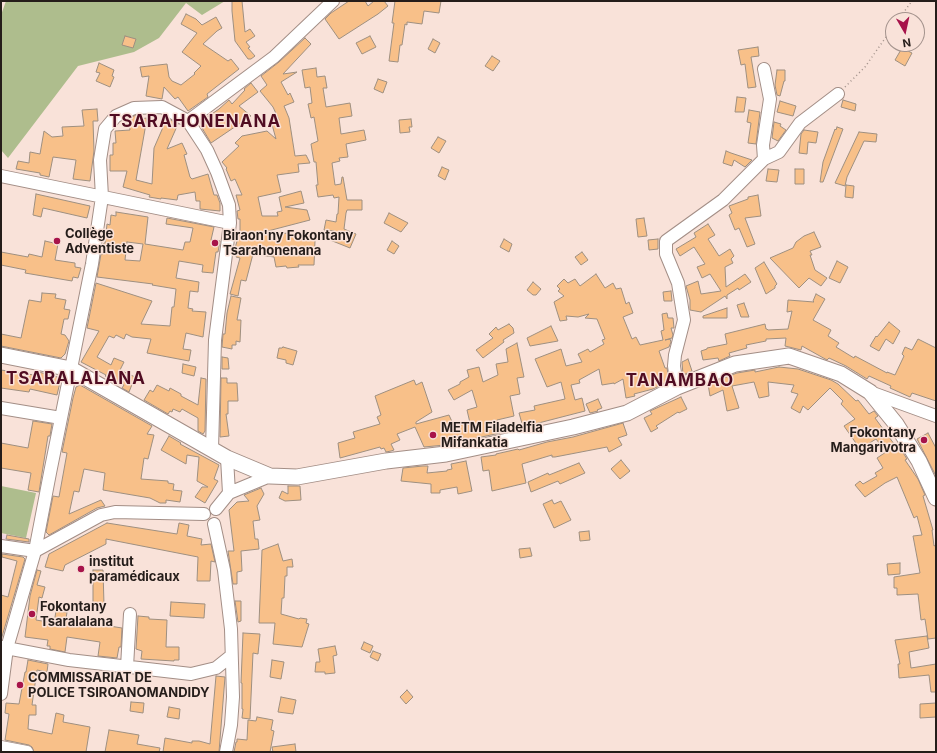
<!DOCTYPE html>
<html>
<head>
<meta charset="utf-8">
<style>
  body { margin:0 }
  #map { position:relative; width:937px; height:753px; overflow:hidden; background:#f9e2d9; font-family:Inter,sans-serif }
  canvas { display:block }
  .frame { position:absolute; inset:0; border:2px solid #251d1a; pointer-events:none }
  .north { position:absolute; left:885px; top:12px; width:40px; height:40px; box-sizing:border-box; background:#f9e2d9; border:1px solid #a4938d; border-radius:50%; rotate:171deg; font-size:11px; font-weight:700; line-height:16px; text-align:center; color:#251d1a }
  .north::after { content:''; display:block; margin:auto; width:14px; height:18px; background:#a7134a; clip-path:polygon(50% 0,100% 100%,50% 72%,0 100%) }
</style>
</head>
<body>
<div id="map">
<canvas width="937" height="753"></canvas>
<div class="frame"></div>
<div class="north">N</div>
</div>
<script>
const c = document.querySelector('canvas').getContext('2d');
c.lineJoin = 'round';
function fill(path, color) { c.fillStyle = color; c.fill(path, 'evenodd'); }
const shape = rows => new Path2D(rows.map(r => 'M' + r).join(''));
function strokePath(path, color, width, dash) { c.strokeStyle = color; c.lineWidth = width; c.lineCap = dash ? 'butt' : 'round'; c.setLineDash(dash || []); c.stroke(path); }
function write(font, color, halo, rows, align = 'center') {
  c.font = font + ' Inter,sans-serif'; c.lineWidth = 3; c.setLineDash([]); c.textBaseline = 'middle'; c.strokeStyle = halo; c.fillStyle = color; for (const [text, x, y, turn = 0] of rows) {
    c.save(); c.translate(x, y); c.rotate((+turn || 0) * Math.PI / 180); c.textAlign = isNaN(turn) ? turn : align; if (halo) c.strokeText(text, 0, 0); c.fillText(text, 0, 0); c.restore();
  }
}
fill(shape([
  [1,534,35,540,32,553,1,548]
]), '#eed6e1');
fill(shape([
  [6,1,225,1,202,15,186,3,159,38,134,52,78,66,8,158,1,150,1,15],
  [1,486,36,493,26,538,1,533]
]), '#aebd8d');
const building = shape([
  [232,1,242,1,245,32,250,29,255,36,246,42,250,47,248,48,255,56,251,59,248,59,235,41,232,11,232,1],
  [349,1,365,1,368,6,374,1,384,1,388,6,378,14,339,39,325,19,331,13,349,1],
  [395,1,441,1,439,13,424,11,422,24,407,22,407,25,405,24,402,45,400,45,398,62,389,61,394,23,392,23,395,1],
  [186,14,196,19,202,25,216,17,222,28,217,31,203,44,228,61,231,59,239,69,207,94,208,97,188,111,178,97,175,99,164,87,162,99,146,96,149,76,142,77,140,67,167,64,169,77,172,81,181,85,195,74,194,73,201,66,182,52,197,33,181,24,186,14],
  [125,36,136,39,133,48,122,45,125,36],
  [370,36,376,47,362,54,356,43,370,36],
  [305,38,311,44,283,74,297,72,281,82,288,95,290,93,294,102,284,106,289,118,295,156,306,155,310,163,298,164,299,172,277,175,281,192,258,197,262,216,278,216,277,212,282,211,279,197,301,191,304,203,285,207,307,210,310,220,264,232,314,235,315,241,314,265,298,265,299,267,287,268,286,266,276,267,274,257,253,254,246,281,241,280,238,296,230,294,240,258,236,257,238,249,235,248,240,231,240,219,238,219,237,211,240,210,236,195,242,195,235,179,231,181,226,169,227,168,222,162,239,146,235,143,242,136,267,131,276,139,271,121,279,120,273,107,260,91,267,85,261,76,279,62,305,38],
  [433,39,440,43,435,53,428,49,433,39],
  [758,47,759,56,751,57,756,87,748,88,745,64,741,65,738,50,758,47],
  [902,48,912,53,905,66,895,60,902,48],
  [492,56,500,61,493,71,485,66,492,56],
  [99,63,114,70,112,76,114,77,110,87,96,81,100,73,96,72,99,63],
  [316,68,317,77,325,76,327,88,323,88,326,107,350,103,352,116,339,118,341,134,364,130,366,140,346,144,348,157,339,158,340,161,332,163,335,185,341,184,342,177,343,177,347,200,362,200,362,210,347,210,346,213,344,229,356,234,350,248,330,240,334,231,324,230,326,220,336,222,337,214,338,214,339,197,334,198,333,195,318,197,316,185,318,185,316,162,314,162,311,144,318,141,314,117,311,118,308,104,312,103,310,87,305,88,302,70,316,68],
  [777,70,785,70,785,81,784,81,780,96,777,95,775,85,777,70],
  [378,79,387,82,383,93,374,89,378,79],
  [251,83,258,92,239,106,251,116,211,143,202,128,203,127,200,122,219,109,229,100,232,104,245,90,244,89,251,83],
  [737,97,746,98,744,112,735,112,737,97],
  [843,100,856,104,855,111,841,107,843,100],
  [780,101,796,106,793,116,777,112,780,101],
  [97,109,98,121,93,121,94,151,90,181,73,179,76,160,53,157,49,177,40,175,40,173,16,169,18,161,29,163,30,152,40,154,44,131,52,137,63,136,62,127,84,126,82,110,97,109],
  [749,110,760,112,756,144,748,143,751,123,747,122,749,110],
  [136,115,139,115,139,119,147,118,136,180,152,184,154,148,167,118,178,124,167,149,182,143,187,154,184,155,190,177,192,179,208,174,214,195,217,195,220,203,220,211,200,209,200,201,196,201,195,192,178,195,177,200,161,198,161,199,149,197,150,195,123,187,127,171,110,171,110,155,113,155,113,143,116,143,115,131,130,130,128,119,136,115],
  [411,119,412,127,409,127,410,132,400,133,399,120,411,119],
  [774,122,781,124,780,126,786,130,778,141,772,138,774,122],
  [837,127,843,129,823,182,820,182,823,162,835,129,836,130,837,127],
  [804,130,818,132,816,143,808,142,807,154,799,153,801,134,804,130],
  [859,132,877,134,876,142,864,141,847,177,845,186,835,183,859,132],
  [438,137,446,141,439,153,431,148,438,137],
  [726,151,731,153,752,160,745,167,734,160,732,166,723,163,726,151],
  [442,167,449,170,445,180,438,176,442,167],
  [768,169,779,170,777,182,766,181,768,169],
  [795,169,804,169,804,184,795,184,795,169],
  [846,185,854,186,853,198,845,197,846,185],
  [36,194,90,206,87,218,43,208,41,217,33,215,36,194],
  [758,195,761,216,745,218,755,244,747,247,739,228,735,230,729,215,732,213,729,206,748,199,748,197,758,195],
  [116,212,148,217,145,244,183,250,185,242,190,242,193,228,166,224,167,218,214,227,211,240,220,241,218,252,216,252,213,273,202,272,203,265,179,261,176,278,199,282,198,292,190,291,188,308,193,309,192,311,206,312,203,337,186,333,183,349,191,350,189,361,147,353,151,339,132,337,126,334,124,339,116,335,114,338,109,336,97,357,111,365,114,358,124,362,120,370,135,377,129,392,122,388,124,385,105,376,106,375,81,362,99,331,87,328,96,283,152,301,141,324,170,326,172,307,174,307,176,289,152,285,153,284,97,277,101,254,103,254,103,244,105,243,107,224,110,225,111,215,116,216,116,212],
  [127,242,143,244,140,261,125,260,127,242],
  [389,213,408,223,401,232,384,223,389,213],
  [644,218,647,236,638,237,636,219,644,218],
  [708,224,715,235,708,239,719,256,730,249,734,256,731,259,733,263,725,267,726,287,745,274,751,282,739,290,738,288,727,295,727,299,725,296,701,312,690,310,690,300,686,286,698,281,701,294,721,291,710,274,702,278,697,267,705,264,694,247,680,256,676,249,696,237,694,233,708,224],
  [814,232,821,247,810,251,812,255,810,255,815,270,827,278,821,286,809,278,799,288,770,258,793,248,796,242,804,236,814,232],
  [504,239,512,244,509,252,500,247,504,239],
  [658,239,658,249,649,250,648,240,658,239],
  [45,241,58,244,55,260,75,263,75,267,81,268,78,278,73,277,72,281,25,273,26,270,1,265,1,252,28,257,29,254,42,257,45,241],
  [392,241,399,246,394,254,387,250,392,241],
  [582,252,588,260,581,265,575,257,582,252],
  [837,261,848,267,840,283,829,278,837,261],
  [764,262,777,284,775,286,775,288,766,294,755,268,764,262],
  [596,274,605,288,613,283,616,289,621,288,626,304,629,302,633,313,623,317,632,339,636,337,640,345,663,340,661,331,664,330,662,314,667,313,668,318,673,318,674,328,671,328,673,335,672,338,665,340,670,339,671,342,669,347,659,351,665,368,667,368,669,381,653,389,634,394,635,396,626,398,623,379,614,384,614,383,602,385,599,369,579,380,580,383,571,385,575,400,582,398,585,411,523,427,519,413,535,410,534,406,565,399,561,382,547,387,535,359,561,349,566,366,582,362,578,354,588,349,590,352,604,344,602,340,605,339,597,319,585,318,589,314,578,317,566,316,567,320,560,321,554,302,564,296,558,291,560,289,557,286,564,279,568,283,575,279,580,286,596,274],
  [533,282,541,289,536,295,533,295,527,290,533,282],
  [671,291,672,301,664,301,663,292,671,291],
  [42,293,56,294,55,298,66,300,64,309,70,310,68,319,64,319,61,334,65,335,69,341,65,354,61,358,1,346,1,334,21,338,29,300,41,302,42,293],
  [816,294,825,299,813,320,831,330,828,336,839,343,836,347,854,358,855,356,887,373,887,372,895,375,904,356,902,354,905,347,912,350,918,339,936,348,936,401,912,393,910,397,890,388,891,386,869,376,867,379,846,366,829,358,827,360,802,346,801,350,785,346,786,338,766,339,766,341,746,345,747,348,729,353,730,356,719,361,718,358,703,360,701,351,707,349,707,348,727,344,725,334,765,324,766,329,767,329,768,330,788,329,792,311,787,312,788,300,814,302,813,301,816,294],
  [231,296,241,298,237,320,241,320,240,342,236,341,236,345,232,345,232,349,222,347,223,334,225,334,227,313,231,296],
  [744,303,749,317,741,317,737,305,744,303],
  [727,308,727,318,703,318,703,316,727,308],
  [889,322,900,331,893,344,886,339,879,351,870,346,876,336,877,337,889,322],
  [509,324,513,328,514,333,503,340,504,342,483,358,476,350,493,338,489,334,496,327,498,330,509,324],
  [551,326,558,341,530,346,527,338,551,326],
  [517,343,524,377,517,378,520,394,510,396,514,416,497,420,500,433,445,445,424,447,415,427,397,434,400,440,391,444,394,450,391,451,386,452,384,448,381,449,380,447,340,458,338,443,355,438,353,432,380,424,377,417,381,415,375,396,414,380,416,385,422,382,432,412,416,422,416,424,449,415,454,426,470,423,467,410,477,407,472,390,454,400,448,390,460,384,460,382,469,377,467,370,479,367,483,382,498,375,496,364,508,362,506,349,517,343],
  [283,347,297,351,293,365,286,363,286,360,277,358,279,348,282,348,283,347],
  [222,357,228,358,229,369,222,369,222,357],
  [688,359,692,371,683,375,682,362,688,359],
  [183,364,196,367,194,376,182,373,183,364],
  [779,367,798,369,831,380,838,384,856,401,858,400,869,414,874,411,878,416,875,418,900,452,902,451,907,459,905,460,918,479,925,495,923,496,933,530,932,530,934,546,936,545,936,638,928,639,925,619,921,620,918,594,897,595,897,588,894,588,894,577,920,573,913,536,922,535,917,516,914,518,897,477,885,483,865,497,855,485,860,481,863,484,877,476,875,473,883,468,877,458,886,452,876,439,860,449,844,426,855,419,841,404,843,401,830,388,808,410,803,406,800,413,791,408,798,394,791,392,794,385,768,382,769,396,759,398,754,382,732,386,739,408,727,411,723,390,710,396,708,384,737,373,755,370,755,372,779,367],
  [1,370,34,375,35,371,61,378,57,395,30,389,29,392,1,388,1,370],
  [201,378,206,379,205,431,203,434,198,431,198,418,182,409,180,412,173,409,172,412,170,411,168,414,144,400,150,390,153,392,157,385,169,391,170,388,181,394,181,396,198,405,201,378],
  [221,378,227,378,227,383,237,383,238,401,228,401,228,414,226,414,229,436,220,437,221,378],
  [80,385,152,426,147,434,154,435,148,459,144,458,141,479,168,481,168,483,174,484,173,490,182,491,180,502,166,500,166,503,160,503,150,498,103,490,105,473,84,469,79,492,74,491,69,514,101,500,105,506,97,508,49,535,46,532,53,496,59,497,67,453,62,452,73,398,76,387,80,385],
  [681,397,687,409,679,413,678,412,656,426,658,428,651,432,644,418,652,414,650,411,681,397],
  [598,399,602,408,597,410,598,411,590,413,586,404,598,399],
  [33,421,52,424,50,436,48,436,39,492,28,490,31,473,1,468,1,443,28,448,33,421],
  [623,423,627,435,618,438,622,445,609,452,607,447,555,457,552,457,552,455,522,464,526,483,492,491,489,470,483,471,481,457,496,455,496,454,518,449,519,450,547,442,573,437,623,423],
  [928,433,936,448,936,476,917,439,928,433],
  [169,436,181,443,180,444,219,465,214,479,218,481,205,503,195,497,202,487,208,487,197,481,199,457,187,455,186,464,161,450,169,436],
  [621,460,630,471,620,479,611,469,621,460],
  [466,461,472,491,458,494,457,487,440,490,440,493,431,493,431,484,401,481,403,468,423,466,428,466,427,473,447,471,447,470,452,469,451,464,466,461],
  [579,463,585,473,560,484,558,481,531,492,528,482,548,473,549,475,579,463],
  [288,486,300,486,301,500,285,501,279,498,282,491,288,494,288,486],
  [261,488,264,494,257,506,260,520,253,521,255,539,258,539,259,549,241,551,242,571,237,572,237,584,233,584,228,551,234,551,229,510,237,502,249,501,244,495,261,488],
  [552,500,554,504,561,501,571,520,554,528,543,504,552,500],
  [107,523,177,534,179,523,189,525,187,536,202,539,201,545,211,544,215,562,211,561,210,581,197,581,198,557,106,539,106,544,65,565,63,571,45,567,49,554,107,523],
  [589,531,590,540,580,541,579,532,589,531],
  [7,535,29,539,29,542,6,539,7,535],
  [278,544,283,561,292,559,293,567,287,567,287,576,285,576,284,598,282,598,281,614,299,619,300,618,307,619,306,623,309,624,302,647,273,644,275,623,259,623,262,550,278,544],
  [530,548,532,556,520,558,519,549,530,548],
  [2,554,23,557,25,559,1,640,1,595,8,597,17,561,2,557,2,554],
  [900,563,900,574,888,575,887,564,900,563],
  [37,570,41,571,37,585,45,587,42,598,39,597,36,620,54,623,56,611,67,612,66,619,122,628,121,647,119,647,117,658,98,656,100,642,67,637,65,652,50,649,50,646,47,646,48,640,25,637,30,596,37,570],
  [93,570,103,570,104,605,93,605,93,570],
  [235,601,241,601,241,621,238,622,235,601],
  [171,602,205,604,204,618,170,616,171,602],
  [138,616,149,617,149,619,167,620,166,647,179,647,179,660,174,660,174,661,141,659,142,651,136,649,138,616],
  [243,633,260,634,258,654,253,653,250,719,242,718,243,709,242,709,242,683,241,683,243,633],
  [927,636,929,648,909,652,911,668,936,664,936,692,931,692,929,675,899,678,898,664,900,664,895,640,927,636],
  [364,642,373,646,370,653,361,649,364,642],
  [335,646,337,655,333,656,335,673,325,674,325,672,315,672,316,662,320,662,318,649,335,646],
  [373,651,381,654,378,661,370,657,373,651],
  [28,660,48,664,47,672,37,670,32,705,36,705,36,715,29,715,28,729,52,734,56,713,64,715,63,722,90,727,86,752,34,752,32,747,29,745,5,740,9,714,5,713,6,703,19,704,25,672,26,672,28,660],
  [272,660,284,662,281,679,270,677,272,660],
  [216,676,225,677,219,752,163,752,165,738,192,743,192,741,199,741,210,744,216,676],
  [407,690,413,697,406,704,400,697,407,690],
  [281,697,296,700,293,714,278,712,281,697],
  [131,702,144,703,143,713,130,711,131,702],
  [936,703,936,717,920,718,920,704,936,703],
  [169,707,180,709,179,719,167,717,169,707],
  [257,717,273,720,271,730,274,731,270,752,234,752,236,742,237,742,237,739,247,740,248,720,256,721,257,717],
  [109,730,139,735,137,744,160,748,159,752,105,752,109,730],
  [295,744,296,752,273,752,272,747,295,744]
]);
fill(building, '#f8c089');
strokePath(building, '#9e8f80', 1);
const minor = shape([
  [188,121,274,57,333,1],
  [764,159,763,145,770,99,764,69],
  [1,176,230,223,215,340,212,449],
  [677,387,674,366,675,355,684,320,678,283,666,254,666,241,723,200,764,159,779,152,800,123,838,94],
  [870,392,936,416],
  [1,408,61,418],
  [227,458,229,493],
  [216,509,229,493,270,476],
  [214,524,224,570,231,629,233,697,231,725,226,752],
  [1,546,35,551,101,515,115,512,204,514],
  [1,647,69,660,191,674,216,668,231,656],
  [127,667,130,614],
  [1,694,7,648,35,551,50,473,92,264,102,197,100,160,105,129,116,116,134,108,162,107,188,121,207,150,217,172,229,205,230,223],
  [1,747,27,752]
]);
const major = shape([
  [1,355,71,369,227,458,270,476,297,477,386,461,446,454,573,427,627,413,677,387,735,364,789,356,841,374,870,392,896,424,919,461,936,498]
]);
strokePath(minor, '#a38e86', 14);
strokePath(major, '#a38e86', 17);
strokePath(shape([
  [898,20,912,1],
  [845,87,865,67,893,27]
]), '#a1918a', 1.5, [1, 3]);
strokePath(minor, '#fff', 12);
strokePath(major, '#fff', 15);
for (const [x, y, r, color] of [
  [57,241,4,"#a7134a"],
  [215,243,4,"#a7134a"],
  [433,435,4,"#a7134a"],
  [924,440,4,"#a7134a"],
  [81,569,4,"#a7134a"],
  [32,614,4,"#a7134a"],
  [20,685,4,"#a7134a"]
]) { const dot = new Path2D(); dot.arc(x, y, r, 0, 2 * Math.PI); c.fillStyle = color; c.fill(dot); strokePath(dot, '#f9e2d9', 1.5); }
write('bold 13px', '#251d1a', '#f9e2d9', [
  ["Collège",65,234],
  ["Adventiste",65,249],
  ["Biraon'ny Fokontany",223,236],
  ["Tsarahonenana",223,251],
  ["METM Filadelfia",441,428],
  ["Mifankatia",441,443],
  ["Fokontany",916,433,"right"],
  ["Mangarivotra",916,448,"right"],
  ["institut",89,562],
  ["paramédicaux",89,577],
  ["Fokontany",40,607],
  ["Tsaralalana",40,622],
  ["COMMISSARIAT DE",28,678],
  ["POLICE TSIROANOMANDIDY",28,693]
], 'left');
c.letterSpacing = '1px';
write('bold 17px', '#500c22', '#f9e2d9', [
  ["TSARAHONENANA",195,122],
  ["TSARALALANA",76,379],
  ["TANAMBAO",680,381]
]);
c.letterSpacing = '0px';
</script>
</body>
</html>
